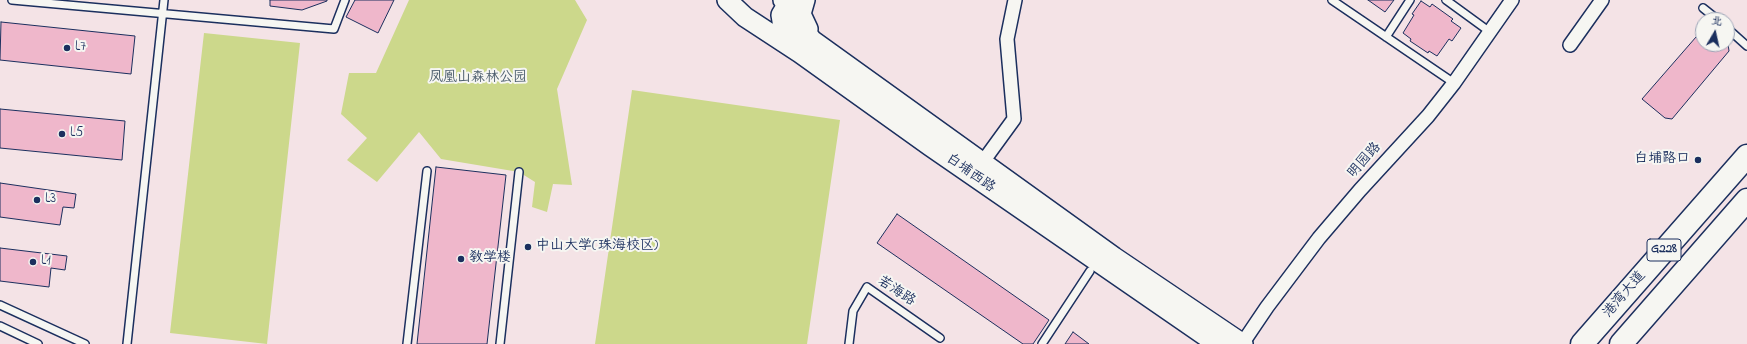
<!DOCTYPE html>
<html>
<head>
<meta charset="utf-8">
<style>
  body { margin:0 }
  #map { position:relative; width:1747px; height:344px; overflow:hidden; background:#f4e3e6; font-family:"Indie Flower","LXGW WenKai TC",sans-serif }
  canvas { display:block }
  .north { position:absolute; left:1695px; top:12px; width:40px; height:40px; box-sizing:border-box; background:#f6f6f2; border:1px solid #9ea6b7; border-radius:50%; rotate:9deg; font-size:11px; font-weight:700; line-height:16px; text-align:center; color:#1b2f5e }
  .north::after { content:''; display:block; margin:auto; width:14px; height:18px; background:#1b2f5e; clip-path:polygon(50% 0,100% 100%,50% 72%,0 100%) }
</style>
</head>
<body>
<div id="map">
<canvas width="1747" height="344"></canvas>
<div class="north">北</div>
</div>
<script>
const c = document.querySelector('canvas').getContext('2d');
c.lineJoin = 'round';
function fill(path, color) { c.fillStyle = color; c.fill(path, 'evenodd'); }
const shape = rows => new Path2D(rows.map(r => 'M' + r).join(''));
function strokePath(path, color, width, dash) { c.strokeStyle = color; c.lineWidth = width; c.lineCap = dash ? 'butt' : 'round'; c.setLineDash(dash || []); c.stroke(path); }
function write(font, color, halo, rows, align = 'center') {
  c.font = font + ' "Indie Flower","LXGW WenKai TC",sans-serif'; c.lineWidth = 4; c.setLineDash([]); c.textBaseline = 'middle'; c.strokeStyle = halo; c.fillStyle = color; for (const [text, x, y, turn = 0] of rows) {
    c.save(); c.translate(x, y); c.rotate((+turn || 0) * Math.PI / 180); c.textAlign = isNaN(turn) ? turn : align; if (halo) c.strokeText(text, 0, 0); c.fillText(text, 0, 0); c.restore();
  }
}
fill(shape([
  [409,0,575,0,587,20,557,89,572,185,553,184,547,212,532,207,535,182,519,172,441,159,419,132,377,182,347,160,367,138,341,114,349,73,376,73],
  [204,33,300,43,267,344,170,333],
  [632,90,840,120,807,344,595,344]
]), '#ccd88b');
const building = shape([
  [270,0,327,0,327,1,302,10,270,6,270,0],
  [355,0,394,0,378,33,346,17,355,0],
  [1368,0,1394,0,1385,12,1368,0],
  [1421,1,1430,7,1432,4,1453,19,1451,21,1461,28,1452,41,1449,39,1437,56,1429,51,1428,53,1410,41,1411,39,1403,33,1414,15,1412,14,1421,1],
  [1,22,135,36,131,74,0,60,1,22],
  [1703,29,1703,44,1728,44,1729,51,1672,119,1665,118,1642,99,1703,29],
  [0,109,125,121,122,160,0,148,0,109],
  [436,167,506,175,487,344,417,344,436,167],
  [0,183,76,194,74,208,63,207,60,225,0,217,0,183],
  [897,214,1049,320,1033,344,1023,344,877,243,897,214],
  [0,248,67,256,65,270,51,268,49,287,0,281,0,248],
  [1073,332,1089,344,1065,344,1073,332]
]);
fill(building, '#efb7cb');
strokePath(building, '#1b2f5e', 1);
const lane = shape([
  [12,0,334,29,345,0],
  [1332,0,1454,83],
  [1446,0,1490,32],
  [1703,8,1718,20],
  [1727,28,1747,46],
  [1386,37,1410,0],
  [0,305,85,344],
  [0,326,38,344],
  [127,344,164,0],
  [407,344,427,171],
  [500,344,519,172],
  [849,344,853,311,867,287,940,338],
  [1042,344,1090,271]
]);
const street = shape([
  [1570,45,1602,0],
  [982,163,1014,119,1007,39,1015,0],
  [1242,344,1267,307,1319,238,1360,190,1428,116,1454,83,1512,0]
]);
const secondary = shape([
  [727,0,745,17,800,53,930,146,1217,344],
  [783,0,812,40,1114,257,1243,344],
  [790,0,781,15,783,27,796,47],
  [805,0,801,14,808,29]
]);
const highway = shape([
  [1582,344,1747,156],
  [1621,344,1747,200]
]);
strokePath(lane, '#1b2f5e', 10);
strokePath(street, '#1b2f5e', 16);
strokePath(secondary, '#1b2f5e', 22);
strokePath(highway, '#1b2f5e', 25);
strokePath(lane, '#f6f6f2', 7);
strokePath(street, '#f6f6f2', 13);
strokePath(secondary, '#f6f6f2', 19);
strokePath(highway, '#f6f6f2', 22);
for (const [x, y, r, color] of [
  [67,48,4,"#1b2f5e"],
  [62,134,4,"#1b2f5e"],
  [1698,160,4,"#1b2f5e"],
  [37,200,4,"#1b2f5e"],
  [528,247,4,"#1b2f5e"],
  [461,259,4,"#1b2f5e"],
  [33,262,4,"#1b2f5e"]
]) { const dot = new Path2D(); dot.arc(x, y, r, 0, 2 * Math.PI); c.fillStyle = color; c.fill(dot); strokePath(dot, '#f6f6f2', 1.5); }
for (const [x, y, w] of [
  [1664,250,34]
]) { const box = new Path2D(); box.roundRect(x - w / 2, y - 11, w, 22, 3); c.fillStyle = '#f6f6f2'; c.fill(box); strokePath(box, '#1b2f5e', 1); }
write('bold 13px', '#1b2f5e', null, [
  ["G228",1664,250]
]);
write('14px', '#1b2f5e', '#f6f6f2', [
  ["L7",75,48],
  ["L5",70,134],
  ["白埔路口",1690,160,"right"],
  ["L3",45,200],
  ["中山大学(珠海校区)",536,247],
  ["教学楼",469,259],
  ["L1",41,262]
], 'left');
write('14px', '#475969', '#f6f6f2', [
  ["凤凰山森林公园",478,79]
]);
write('14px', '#1b2f5e', '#f6f6f2', [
  ["明园路",1365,161,-48],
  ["白埔西路",970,174,35],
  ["若海路",896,292,33],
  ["港湾大道",1625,295,-49]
]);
</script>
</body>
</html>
